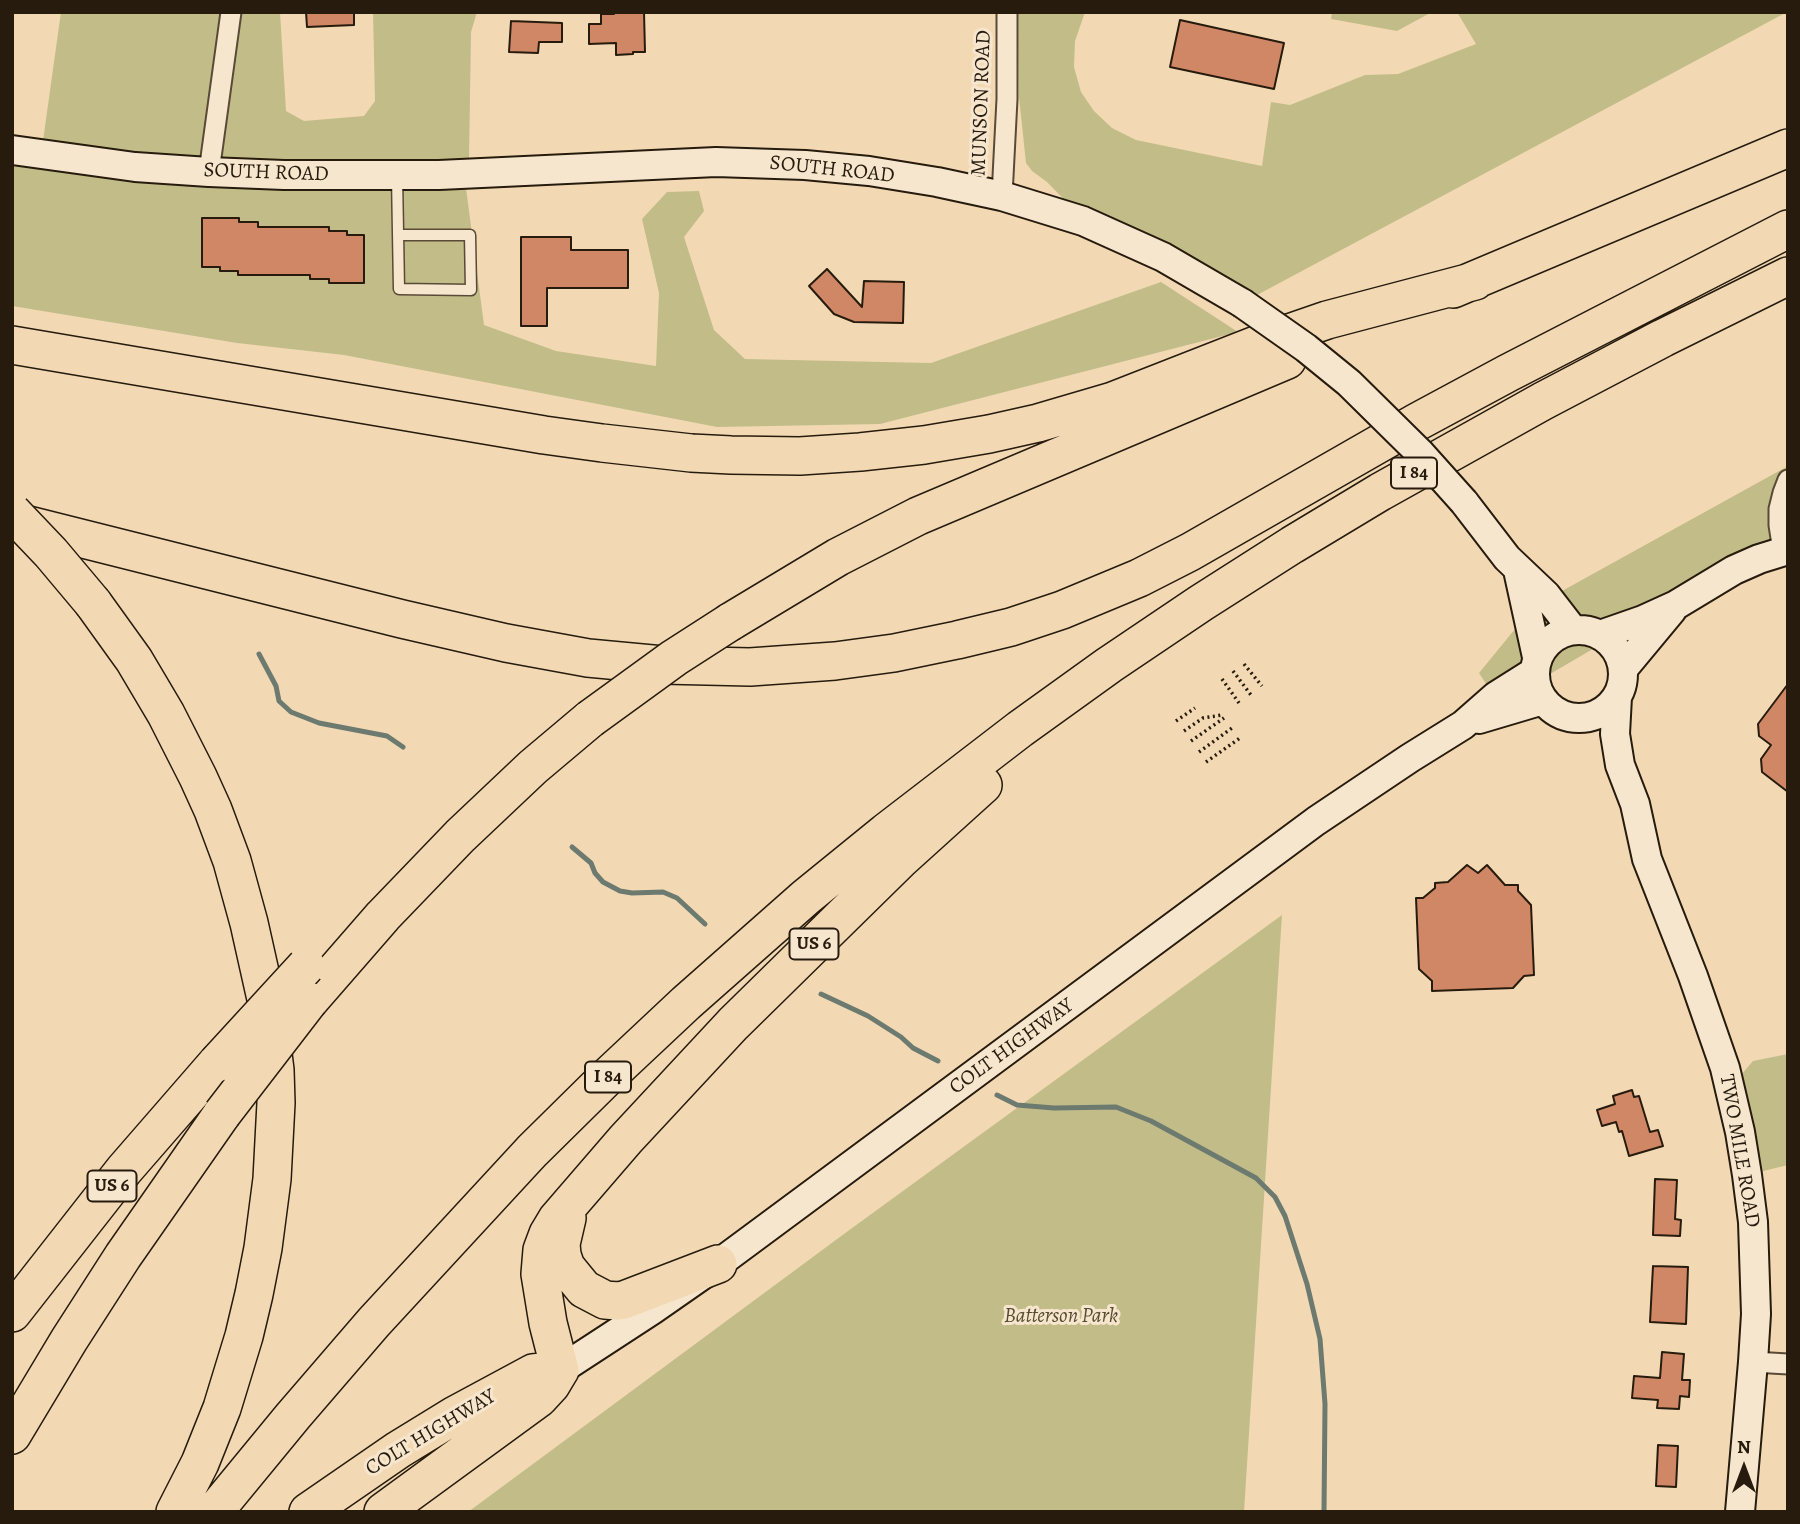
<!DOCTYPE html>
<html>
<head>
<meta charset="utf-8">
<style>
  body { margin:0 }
  #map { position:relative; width:1800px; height:1524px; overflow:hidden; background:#f2d9b4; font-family:Alegreya,serif }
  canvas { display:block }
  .frame { position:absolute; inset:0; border:14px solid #261b0d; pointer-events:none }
  .north { position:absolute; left:1709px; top:1433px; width:70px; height:70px; -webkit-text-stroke:5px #f7e6ce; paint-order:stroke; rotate:0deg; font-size:19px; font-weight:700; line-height:28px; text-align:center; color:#261b0d }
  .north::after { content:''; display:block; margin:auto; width:24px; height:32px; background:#261b0d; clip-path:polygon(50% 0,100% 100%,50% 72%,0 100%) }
</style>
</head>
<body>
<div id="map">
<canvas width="1800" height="1524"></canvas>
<div class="frame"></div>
<div class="north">N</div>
</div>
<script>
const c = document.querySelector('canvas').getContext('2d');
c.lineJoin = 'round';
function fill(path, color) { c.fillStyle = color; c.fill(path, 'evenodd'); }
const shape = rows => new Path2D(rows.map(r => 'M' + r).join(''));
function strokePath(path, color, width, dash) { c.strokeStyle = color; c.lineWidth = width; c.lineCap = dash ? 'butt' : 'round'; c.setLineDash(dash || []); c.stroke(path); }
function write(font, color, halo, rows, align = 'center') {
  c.font = font + ' Alegreya,serif'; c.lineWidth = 6; c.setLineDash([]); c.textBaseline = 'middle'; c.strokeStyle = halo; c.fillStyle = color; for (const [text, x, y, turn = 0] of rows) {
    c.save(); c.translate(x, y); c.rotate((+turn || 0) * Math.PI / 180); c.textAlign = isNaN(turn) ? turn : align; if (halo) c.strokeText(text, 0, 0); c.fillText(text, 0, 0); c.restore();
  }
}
fill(shape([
  [61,12,280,12,286,111,304,121,364,116,375,101,373,12,477,12,471,32,469,160,439,175,41,155],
  [1018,12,1085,12,1075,41,1074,67,1081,92,1094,111,1112,128,1136,140,1262,166,1271,102,1290,105,1365,75,1398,74,1476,44,1457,12,1787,12,1242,303,1092,228,1047,182,1032,171,1026,163,1019,97],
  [1332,12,1432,12,1397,31,1331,19],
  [12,164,220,186,282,189,466,188,484,325,556,351,656,366,659,293,642,219,667,192,699,191,704,211,684,237,714,330,745,359,931,363,1161,282,1238,332,880,424,717,427,344,355,237,343,12,306],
  [1788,466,1788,552,1627,629,1463,725,1492,693,1479,673,1533,607],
  [1282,915,1244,1512,468,1512,848,1231],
  [1788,1054,1788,1165,1747,1175,1729,1089,1753,1061]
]), '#c2bd88');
strokePath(shape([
  [259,654,276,686,279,701,291,712,319,723,387,736,403,747],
  [572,847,591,863,595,873,603,882,620,891,632,893,663,892,677,898,705,924],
  [821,994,868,1016,901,1037,913,1048,938,1061],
  [997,1095,1017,1105,1054,1108,1116,1107,1151,1121,1256,1178,1275,1197,1285,1216,1307,1284,1320,1339,1325,1404,1324,1512]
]), '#6d7a70', 5);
const building = shape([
  [306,12,354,12,354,25,307,27,306,12],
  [614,12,644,12,645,52,633,52,633,54,616,55,616,43,589,44,589,24,601,24,601,14,614,14,614,12],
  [1180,20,1284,43,1274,89,1170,67,1180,20],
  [511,21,562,23,562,42,539,42,538,53,509,52,511,21],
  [202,218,239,218,239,222,258,222,258,227,329,227,329,231,347,231,347,235,364,235,364,283,329,283,329,279,310,279,310,275,238,275,238,271,220,271,220,267,202,267,202,218],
  [521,237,571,237,571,250,628,250,628,288,547,288,547,326,521,326,521,237],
  [827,269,862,307,864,281,904,282,903,323,854,322,834,314,809,286,827,269],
  [1788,684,1788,792,1762,772,1761,759,1771,745,1759,736,1758,724,1788,684],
  [1467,865,1478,873,1487,865,1505,885,1518,885,1518,891,1531,905,1534,975,1524,976,1513,988,1432,991,1432,981,1419,969,1416,898,1423,898,1435,888,1435,883,1448,882,1467,865],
  [1632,1090,1634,1097,1639,1096,1650,1132,1658,1130,1663,1146,1629,1156,1622,1131,1619,1132,1616,1122,1602,1126,1597,1110,1615,1104,1613,1096,1632,1090],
  [1655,1179,1677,1180,1675,1219,1681,1220,1680,1236,1653,1235,1655,1179],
  [1653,1266,1688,1267,1686,1324,1650,1322,1653,1266],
  [1662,1352,1684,1354,1682,1380,1690,1380,1689,1397,1680,1396,1679,1409,1657,1408,1658,1400,1632,1398,1634,1376,1660,1378,1662,1352],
  [1658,1445,1678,1446,1676,1487,1656,1486,1658,1445]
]);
fill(building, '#d08766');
strokePath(building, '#261b0d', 2);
const lane = shape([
  [397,176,399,289,471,290,470,235,398,235]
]);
const street = shape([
  [209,172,231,12],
  [1002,196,1007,99,1007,12],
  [1783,551,1779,525,1779,509,1783,493,1788,480],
  [1753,1362,1788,1364]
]);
const secondary = shape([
  [12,150,135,167,209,172,284,175,439,175,716,162,805,165,869,171,937,182,1002,196,1083,221,1163,257,1242,303],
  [1464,502,1507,558,1546,595,1573,630],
  [1518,570,1537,657],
  '1535 674a44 44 0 1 1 88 0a44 44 0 1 1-88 0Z',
  [1600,635,1643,620,1676,605,1734,570,1759,559,1788,550],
  [1623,669,1672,610],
  [1617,697,1615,734,1620,765,1635,804,1647,859,1693,976,1725,1068,1740,1132,1747,1175,1753,1222,1756,1314,1753,1362,1740,1512],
  [1479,719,1543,700],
  [560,1370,652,1310,718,1264,1316,821,1410,758,1463,725,1496,696,1534,672]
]);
const highway = shape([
  [1453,289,1788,148],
  [12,345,544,435,602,443,691,453,731,455,800,456,860,452,924,445,989,434,1038,423,1113,401,1269,340,1327,320,1475,281],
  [12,521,402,619,506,643,588,658,663,665,750,667,835,661,894,653,957,640,1011,627,1062,610,1139,578,1190,552,1417,422,1508,373,1788,229],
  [93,603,134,660,166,714,198,777,213,810,232,861,249,923,266,999,275,1070,276,1103,272,1179,263,1248,254,1294,244,1336,222,1408,200,1463,175,1512],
  [730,622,838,557,918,516,1287,360],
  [309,1001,383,916,460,836,533,767,590,719],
  [567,1218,561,1244,562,1255,566,1267,584,1289,605,1300,618,1301,624,1300,718,1264],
  [12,1313,124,1170,217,1063],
  [560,1370,548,1323,540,1274,542,1250,548,1234,557,1219,626,1139,733,1024,900,860,983,785],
  [12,1435,69,1340,123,1256,222,1114],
  [214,1512,293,1416,374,1322,532,1151,605,1079,686,1003,806,897,886,832,1020,729,1109,665,1201,603,1292,545,1380,492,1543,401,1663,338,1788,276],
  [308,1512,398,1450,455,1415,533,1373,560,1370],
  [383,1512,539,1398,551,1385,560,1370]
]);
strokePath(lane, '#594a37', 13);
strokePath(street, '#594a37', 23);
strokePath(secondary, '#261b0d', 32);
strokePath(highway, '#261b0d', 40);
strokePath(shape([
  [1244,664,1262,686],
  [1233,671,1251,695],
  [1222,679,1239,703],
  [1176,721,1195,708],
  [1184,731,1203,718,1222,715],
  [1191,741,1224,718],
  [1199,752,1232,728],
  [1206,762,1240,738]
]), '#261b0d', 3.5, [2, 3.5]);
strokePath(lane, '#f7e6ce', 10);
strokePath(street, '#f7e6ce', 19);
strokePath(secondary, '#f7e6ce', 28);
strokePath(highway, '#f2d9b4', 37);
const secondaryBridge = shape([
  [1242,303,1306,348,1349,383,1421,454,1464,502]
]);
const highwayBridge = shape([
  [12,512,51,553,93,603],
  [590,719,674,658,730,622],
  [217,1063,306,966],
  [222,1114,309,1001]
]);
strokePath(secondaryBridge, '#261b0d', 32, []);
strokePath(highwayBridge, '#261b0d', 40, []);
strokePath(secondaryBridge, '#f7e6ce', 28);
strokePath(highwayBridge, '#f2d9b4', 37);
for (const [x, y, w] of [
  [1414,473,46],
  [814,944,49],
  [608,1077,46],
  [112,1186,49]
]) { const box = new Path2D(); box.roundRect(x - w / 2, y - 15.5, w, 31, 5); c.fillStyle = '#f7e6ce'; c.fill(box); strokePath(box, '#261b0d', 2); }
write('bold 19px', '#261b0d', null, [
  ["I 84",1414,473],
  ["US 6",814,944],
  ["I 84",608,1077],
  ["US 6",112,1186]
]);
write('21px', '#261b0d', '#f7e6ce', [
  ["MUNSON ROAD",982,103,-88],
  ["SOUTH ROAD",832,170,6],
  ["SOUTH ROAD",266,173,2],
  ["COLT HIGHWAY",1012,1047,-36],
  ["TWO MILE ROAD",1739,1151,80],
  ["COLT HIGHWAY",431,1433,-31]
]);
write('italic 21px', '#554c32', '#f7e6ce', [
  ["Batterson Park",1061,1317]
]);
</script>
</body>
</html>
